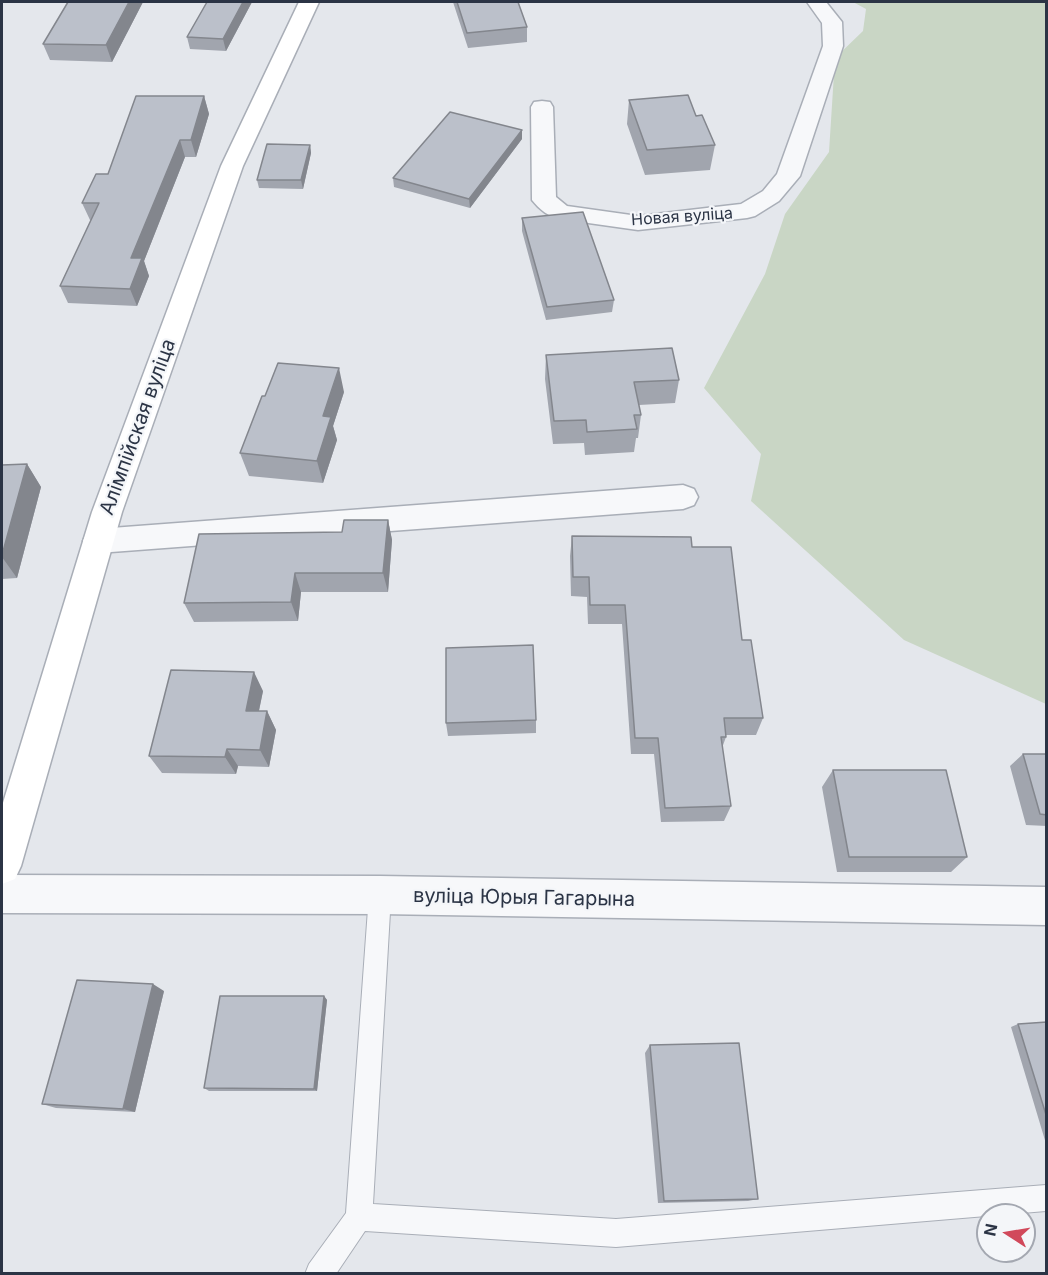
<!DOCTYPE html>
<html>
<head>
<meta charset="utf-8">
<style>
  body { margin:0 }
  #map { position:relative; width:1048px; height:1275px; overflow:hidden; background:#e4e7ec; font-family:Inter,sans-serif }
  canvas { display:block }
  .frame { position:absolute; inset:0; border:3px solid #2b3445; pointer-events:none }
  .north { position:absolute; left:976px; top:1203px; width:60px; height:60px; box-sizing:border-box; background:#f4f6f9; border:2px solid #a4a8b1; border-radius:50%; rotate:282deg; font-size:16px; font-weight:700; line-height:24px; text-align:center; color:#2b3445 }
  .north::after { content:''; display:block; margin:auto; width:21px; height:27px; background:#d1495b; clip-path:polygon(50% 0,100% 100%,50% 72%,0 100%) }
</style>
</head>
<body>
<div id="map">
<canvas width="1048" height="1275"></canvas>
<div class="frame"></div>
<div class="north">N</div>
</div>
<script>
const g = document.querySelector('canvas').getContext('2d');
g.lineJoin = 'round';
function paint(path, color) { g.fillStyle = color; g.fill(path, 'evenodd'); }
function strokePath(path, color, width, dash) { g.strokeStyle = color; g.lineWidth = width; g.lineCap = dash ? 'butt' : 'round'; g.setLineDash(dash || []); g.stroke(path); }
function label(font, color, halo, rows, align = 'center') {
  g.font = font + ' Inter,sans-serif'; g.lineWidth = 4.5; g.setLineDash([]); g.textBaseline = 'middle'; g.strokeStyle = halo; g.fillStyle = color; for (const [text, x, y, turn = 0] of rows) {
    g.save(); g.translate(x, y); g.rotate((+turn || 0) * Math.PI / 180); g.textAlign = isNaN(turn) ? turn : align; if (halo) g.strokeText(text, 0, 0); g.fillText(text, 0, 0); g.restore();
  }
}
paint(new Path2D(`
  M 853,2 L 1046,2 L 1046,704 L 904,640 L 751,501 L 761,454 L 704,388 L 765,274 L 785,214 L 829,152 L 835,58 L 863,31 L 866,9 Z`), '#c9d6c5');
const lane = new Path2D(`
  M 380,884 L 388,887 L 391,895 L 373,1204 L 616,1219 L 1046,1185 L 1046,1211 L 616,1247 L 365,1231 L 336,1274 L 305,1274 L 309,1264 L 346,1213 L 369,895 L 372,887 Z`);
const street = new Path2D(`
  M 807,2 L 826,2 L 842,22 L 843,46 L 800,176 L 779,201 L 755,216 L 747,218 L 638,230 L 560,219 C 549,217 539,209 532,200 L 531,107 L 534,102 L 542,101 L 550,102 L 553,107 L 556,197 L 567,206 L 638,216 L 741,204 L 763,191 L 777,174 L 823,46 L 822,23 Z
  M 683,485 L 694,489 L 698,497 L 694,505 L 683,509 L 98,553 L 87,550 L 83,541 L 87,532 L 98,529 Z
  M 2,875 L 380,876 L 1046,887 L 1046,925 L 380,914 L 2,913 Z`);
const secondary = new Path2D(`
  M 299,2 L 319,2 L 243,166 L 122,512 L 21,866 L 15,879 L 2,884 L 2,806 L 92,512 L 221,166 Z`);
strokePath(lane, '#a9aeb7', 2);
strokePath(street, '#a9aeb7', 3);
strokePath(secondary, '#a9aeb7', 3);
paint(lane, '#f7f8fa');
paint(street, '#f7f8fa');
paint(secondary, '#fff');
paint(new Path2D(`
  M 143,2 L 112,62 L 50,60 L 43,44 Z
  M 207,2 L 252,2 L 226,51 L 190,49 L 187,37 Z
  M 453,2 L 518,2 L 527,27 L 527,42 L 468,48 Z
  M 204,96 L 209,114 L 196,157 L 185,157 L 144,261 L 149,276 L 137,306 L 68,303 L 60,286 L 91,220 L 90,220 L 82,203 L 108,174 Z
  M 629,100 L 696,116 L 715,145 L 710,170 L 645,175 L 627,124 Z
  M 522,139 L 470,208 L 394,187 L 393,178 Z
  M 310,145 L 311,153 L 303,189 L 259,188 L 257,180 Z
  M 522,218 L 614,300 L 612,312 L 546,320 L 522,231 Z
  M 546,355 L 679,380 L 675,403 L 639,405 L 641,415 L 638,438 L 636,438 L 634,452 L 585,455 L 584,443 L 553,444 L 545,379 Z
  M 344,392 L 333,426 L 337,440 L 323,483 L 249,476 L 240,453 Z
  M 27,464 L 41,487 L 17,578 L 2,579 L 2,465 Z
  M 388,520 L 392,540 L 388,592 L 301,592 L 298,621 L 194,622 L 184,603 L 342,532 Z
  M 572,536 L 692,547 L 742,640 L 763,718 L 756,735 L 726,735 L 726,737 L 722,748 L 731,806 L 724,821 L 661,822 L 654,754 L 631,754 L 622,624 L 588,624 L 587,597 L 571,596 L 570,556 Z
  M 263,691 L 259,711 L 267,711 L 276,730 L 269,767 L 238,766 L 236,774 L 162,773 L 149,756 Z
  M 536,720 L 536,733 L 448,736 L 446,723 Z
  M 1023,754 L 1047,754 L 1047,826 L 1026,825 L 1010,766 Z
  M 833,770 L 967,857 L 951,872 L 837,872 L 822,787 Z
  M 164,991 L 135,1112 L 56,1108 L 42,1104 Z
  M 324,996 L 327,1000 L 317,1091 L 209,1091 L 204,1088 Z
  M 1047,1022 L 1047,1147 L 1011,1027 L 1018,1024 Z
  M 650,1045 L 758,1199 L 748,1201 L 658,1203 L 645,1053 Z`), '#a1a5ae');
paint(new Path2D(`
  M 129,2 L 143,2 L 112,62 L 106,45 Z
  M 243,2 L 252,2 L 226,51 L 223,39 Z
  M 204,96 L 209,114 L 196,157 L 191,140 Z
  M 522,130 L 522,139 L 470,208 L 469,199 Z
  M 180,140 L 185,157 L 144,261 L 149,276 L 137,306 L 130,289 L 131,258 Z
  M 310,145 L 311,153 L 303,189 L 301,180 Z
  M 339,368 L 344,392 L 333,426 L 337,440 L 323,483 L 317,461 L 323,416 Z
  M 27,464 L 41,487 L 17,578 L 2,557 L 2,555 Z
  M 388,520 L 392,540 L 388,592 L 383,573 Z
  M 295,573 L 301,592 L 298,621 L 291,602 Z
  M 254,672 L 263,691 L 255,729 L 246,711 Z
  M 267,711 L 276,730 L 269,767 L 260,750 Z
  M 227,749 L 238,766 L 236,774 L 225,757 Z
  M 153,984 L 164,991 L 135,1112 L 123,1109 Z
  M 324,996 L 327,1000 L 317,1091 L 314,1089 Z`), '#83868d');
const building = new Path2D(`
  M 68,2 L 129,2 L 106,45 L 43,44 Z
  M 207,2 L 243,2 L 223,39 L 187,37 Z
  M 457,2 L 518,2 L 527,27 L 467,33 Z
  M 688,95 L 696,116 L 702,115 L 715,145 L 647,150 L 629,100 Z
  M 136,96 L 204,96 L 191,140 L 180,140 L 131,258 L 142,258 L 130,289 L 60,286 L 99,203 L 82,203 L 96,174 L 108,174 Z
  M 450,112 L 522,130 L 469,199 L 393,178 Z
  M 267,144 L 310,145 L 301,180 L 257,180 Z
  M 583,212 L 614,300 L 547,307 L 522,218 Z
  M 672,348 L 679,380 L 634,382 L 641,415 L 634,415 L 637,429 L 587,432 L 586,420 L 554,421 L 546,355 Z
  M 278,363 L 339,368 L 323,416 L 331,417 L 317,461 L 240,453 L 262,396 L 265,396 Z
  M 27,464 L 2,555 L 2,465 Z
  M 344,520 L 388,520 L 383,573 L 295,573 L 291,602 L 184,603 L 199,534 L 342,532 Z
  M 572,536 L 691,537 L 692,547 L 731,547 L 742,640 L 751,640 L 763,718 L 724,718 L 726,737 L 721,737 L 731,806 L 665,808 L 658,738 L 635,738 L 625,605 L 590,605 L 589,577 L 573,577 Z
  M 533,645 L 536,720 L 446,723 L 446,648 Z
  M 171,670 L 254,672 L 246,711 L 267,711 L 260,750 L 227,749 L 225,757 L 149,756 Z
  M 1023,754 L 1047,754 L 1047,815 L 1040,814 Z
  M 833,770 L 946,770 L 967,857 L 849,857 Z
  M 77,980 L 153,984 L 123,1109 L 42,1104 Z
  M 220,996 L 324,996 L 314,1089 L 204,1088 Z
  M 1047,1022 L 1047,1118 L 1018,1024 Z
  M 739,1043 L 758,1199 L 664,1201 L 650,1045 Z`);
paint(building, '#bbc0ca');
strokePath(building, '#83868d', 1.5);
label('16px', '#2b3445', '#f4f6f9', [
  ["Новая вуліца",682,217,-4]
]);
label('20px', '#2b3445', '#f4f6f9', [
  ["Алімпійская вуліца",138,427,-70],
  ["вуліца Юрыя Гагарына",524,898,1]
]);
</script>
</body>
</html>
